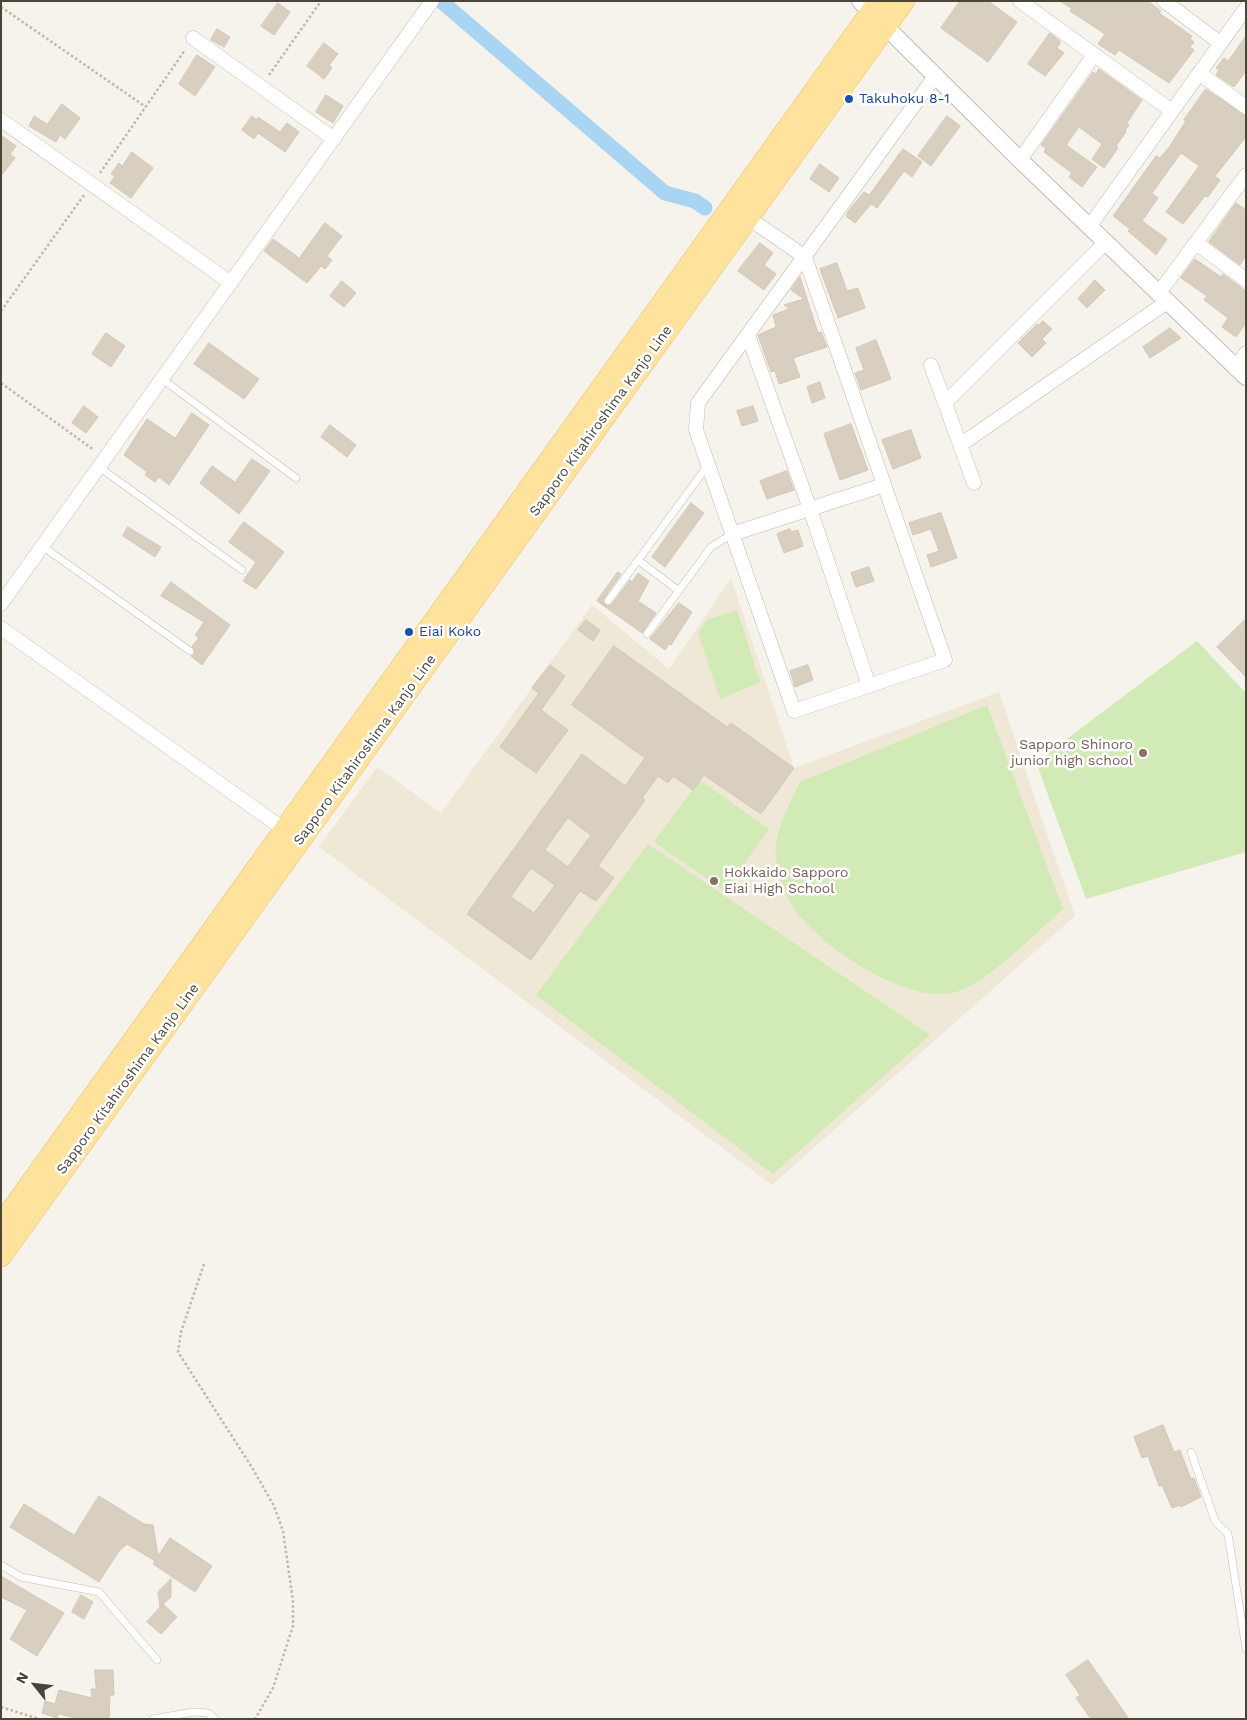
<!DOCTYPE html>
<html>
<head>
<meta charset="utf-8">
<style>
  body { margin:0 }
  #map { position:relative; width:1247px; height:1720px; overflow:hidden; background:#f6f3ec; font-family:"Work Sans",sans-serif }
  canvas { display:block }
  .frame { position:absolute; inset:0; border:2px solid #4b4439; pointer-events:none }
  .north { position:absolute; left:10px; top:1660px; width:50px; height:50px; -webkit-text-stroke:4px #fff; paint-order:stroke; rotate:299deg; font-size:14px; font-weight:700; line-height:20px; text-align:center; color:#4b4439 }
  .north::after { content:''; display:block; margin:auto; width:18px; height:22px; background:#4b4439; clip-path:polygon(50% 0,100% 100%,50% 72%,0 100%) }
</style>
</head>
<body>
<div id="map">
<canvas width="1247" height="1720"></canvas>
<div class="frame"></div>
<div class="north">N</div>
</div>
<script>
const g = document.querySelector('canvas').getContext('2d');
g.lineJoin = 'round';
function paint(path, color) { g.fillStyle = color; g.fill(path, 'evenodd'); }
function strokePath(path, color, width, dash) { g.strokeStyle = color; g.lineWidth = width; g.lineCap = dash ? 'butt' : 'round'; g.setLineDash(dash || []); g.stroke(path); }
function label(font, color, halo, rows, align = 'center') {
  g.font = font + ' "Work Sans",sans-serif'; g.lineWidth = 5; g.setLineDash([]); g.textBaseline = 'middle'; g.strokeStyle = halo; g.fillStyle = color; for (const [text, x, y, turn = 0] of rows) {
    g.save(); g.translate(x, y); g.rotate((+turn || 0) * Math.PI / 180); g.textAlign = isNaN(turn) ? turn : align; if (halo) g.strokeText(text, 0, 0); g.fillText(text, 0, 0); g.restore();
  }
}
paint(new Path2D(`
  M 731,578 L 794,768 L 999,692 L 1075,916 L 772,1185 L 319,847 L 377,767 L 441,813 L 592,605 L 669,669 Z`), '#efe8d6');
paint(new Path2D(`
  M 737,610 L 760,682 L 720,699 L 698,633 L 707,620 Z
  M 1197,641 L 1246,693 L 1246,852 L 1086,899 L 1036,762 Z
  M 987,705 L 1063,909 C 1037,932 986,984 956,992 C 910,1005 834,954 804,921 C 789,906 777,878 776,856 C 774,831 790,804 800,782 Z
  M 700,780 L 769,829 L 725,891 L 654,842 Z
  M 648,844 L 930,1035 L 773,1174 L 536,995 Z`), '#d2eab5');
strokePath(new Path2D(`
  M 441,1 L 665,193 L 695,201 L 705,208`), '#a9d4f2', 15);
const building = new Path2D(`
  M 960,1 L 988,1 L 1017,22 L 988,62 L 941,28 Z
  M 1060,1 L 1148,1 L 1161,11 L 1159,13 L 1192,36 L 1190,39 L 1194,42 L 1190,47 L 1194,50 L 1169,83 L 1119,50 L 1115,55 L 1098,44 L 1105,34 L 1070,11 L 1072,9 Z
  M 278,3 L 290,12 L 274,35 L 261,26 Z
  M 217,29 L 230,37 L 224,47 L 211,40 Z
  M 1050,33 L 1061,42 L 1057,48 L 1064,53 L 1045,76 L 1028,64 Z
  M 1246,36 L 1246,71 L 1234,87 L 1216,75 L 1219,70 L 1216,68 L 1224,58 L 1228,61 Z
  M 324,43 L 338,54 L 329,65 L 332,68 L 324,79 L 307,66 Z
  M 197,55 L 215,67 L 195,96 L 179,84 Z
  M 1099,69 L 1142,100 L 1127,123 L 1129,125 L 1125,130 L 1126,132 L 1116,146 L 1118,148 L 1104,168 L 1092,159 L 1102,144 L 1079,127 L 1066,145 L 1097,167 L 1082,187 L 1069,177 L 1072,173 L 1044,152 L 1046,148 L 1041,145 L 1093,72 L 1096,74 Z
  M 1206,89 L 1246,116 L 1246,137 L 1215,176 L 1220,180 L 1208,197 L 1205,196 L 1183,224 L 1166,212 L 1199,166 L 1181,153 L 1152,193 L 1158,198 L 1142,221 L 1167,239 L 1156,255 L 1128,231 L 1130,229 L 1113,216 L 1156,156 L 1160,158 L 1170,146 L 1186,121 L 1184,120 Z
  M 326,95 L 343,106 L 333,123 L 316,112 Z
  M 62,104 L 80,118 L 65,139 L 60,135 L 56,142 L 29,126 L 34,116 L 47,124 Z
  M 252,116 L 257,120 L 258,117 L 280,132 L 287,123 L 299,132 L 285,152 L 258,133 L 254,139 L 242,130 Z
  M 947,116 L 960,126 L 931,166 L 918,156 Z
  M 1,135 L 16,146 L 10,154 L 15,158 L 1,176 Z
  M 903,149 L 922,162 L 912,177 L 904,171 L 877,208 L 871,204 L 855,223 L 846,216 L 849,210 L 864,192 L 869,195 Z
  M 132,152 L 153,168 L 131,198 L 110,183 L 115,176 L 111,174 L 119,163 L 122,166 Z
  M 820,164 L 839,178 L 829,192 L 810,179 Z
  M 1236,203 L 1246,210 L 1246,255 L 1240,265 L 1209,242 Z
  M 325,223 L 342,236 L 327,256 L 332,260 L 325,269 L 321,266 L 307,283 L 264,251 L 273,239 L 299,258 Z
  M 760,243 L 773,253 L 764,265 L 776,274 L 764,290 L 738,271 Z
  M 1195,259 L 1221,277 L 1223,274 L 1246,291 L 1246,323 L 1236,337 L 1222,327 L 1228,318 L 1204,300 L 1207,296 L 1181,278 Z
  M 837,263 L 847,291 L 858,288 L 865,308 L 838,318 L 820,269 Z
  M 800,277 L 818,333 L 821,332 L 827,347 L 793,358 L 800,377 L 779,384 L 775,371 L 771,372 L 758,335 L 776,327 L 773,315 L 789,309 L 784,305 L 804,299 L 791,290 Z
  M 1095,280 L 1105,290 L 1087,308 L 1078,299 Z
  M 342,281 L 356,293 L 344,307 L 330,296 Z
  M 1043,321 L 1052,329 L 1042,339 L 1046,343 L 1032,357 L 1018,343 L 1037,324 L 1039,325 Z
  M 1170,328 L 1181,338 L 1150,358 L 1143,347 Z
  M 106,333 L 125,346 L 111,367 L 92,354 Z
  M 876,340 L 891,379 L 861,390 L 855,373 L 864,370 L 856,348 Z
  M 209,343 L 259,379 L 244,399 L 194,364 Z
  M 820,382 L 825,398 L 812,403 L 807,387 Z
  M 84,406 L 98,417 L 86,433 L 72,423 Z
  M 753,406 L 758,421 L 742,426 L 737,411 Z
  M 192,413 L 209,425 L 169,485 L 159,477 L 155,482 L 145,475 L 147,472 L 124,455 L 147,419 L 175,438 Z
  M 851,424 L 868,470 L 840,480 L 824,434 Z
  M 330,425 L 356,445 L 347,457 L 321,437 Z
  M 911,430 L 921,458 L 893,469 L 882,440 Z
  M 252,459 L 270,471 L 239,514 L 200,483 L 212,466 L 235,482 Z
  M 787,471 L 794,490 L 767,499 L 760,481 Z
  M 691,503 L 704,513 L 665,567 L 652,557 Z
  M 941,513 L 957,558 L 931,567 L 927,555 L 939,551 L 931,529 L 913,535 L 909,523 Z
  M 244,522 L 284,552 L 256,589 L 243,581 L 256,562 L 229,542 Z
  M 128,527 L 161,547 L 155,557 L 123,536 Z
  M 790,529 L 791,532 L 798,530 L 803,546 L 784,553 L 777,534 Z
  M 869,567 L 874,581 L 856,587 L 851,573 Z
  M 618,572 L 621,574 L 603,600 L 607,606 L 612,604 L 630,580 L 632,582 L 638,573 L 649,581 L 638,601 L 656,613 L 642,633 L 597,601 Z
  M 171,582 L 230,625 L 202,665 L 191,656 L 195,654 L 192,646 L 199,638 L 195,635 L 204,622 L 161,596 Z
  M 679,603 L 692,612 L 671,645 L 669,644 L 665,650 L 650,639 Z
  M 1246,619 L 1246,677 L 1217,647 Z
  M 586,620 L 600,630 L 593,641 L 578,630 Z
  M 614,646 L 727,727 L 731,723 L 794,768 L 761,814 L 704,775 L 693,790 L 673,776 L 668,783 L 658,776 L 642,798 L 645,800 L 598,866 L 614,878 L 596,901 L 580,891 L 531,960 L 467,914 L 582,754 L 625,786 L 645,758 L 572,705 ZM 568,818 L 591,835 L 568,867 L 545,850 ZM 531,868 L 555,885 L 534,913 L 511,897 Z
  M 550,665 L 565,676 L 541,710 L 568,730 L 536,773 L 500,747 L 539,693 L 532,688 Z
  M 808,665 L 813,680 L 795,687 L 790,671 Z
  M 1163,1425 L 1174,1452 L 1180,1450 L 1191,1479 L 1194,1478 L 1201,1497 L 1181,1507 L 1181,1505 L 1172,1508 L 1162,1485 L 1159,1486 L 1148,1456 L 1142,1458 L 1134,1437 Z
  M 99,1496 L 144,1524 L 153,1525 L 158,1556 L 170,1538 L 212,1566 L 195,1592 L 153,1564 L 155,1561 L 127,1544 L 119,1551 L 99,1582 L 10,1527 L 24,1504 L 74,1535 Z
  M 1,1576 L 64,1613 L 37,1656 L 10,1639 L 27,1610 L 1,1597 Z
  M 171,1579 L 171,1597 L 160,1607 L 158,1592 Z
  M 81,1595 L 93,1602 L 84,1619 L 72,1612 Z
  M 163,1604 L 177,1617 L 161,1634 L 147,1622 Z
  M 1088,1660 L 1129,1719 L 1091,1719 L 1076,1698 L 1080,1695 L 1066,1675 Z
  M 95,1670 L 113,1670 L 114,1695 L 110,1695 L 109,1719 L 80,1719 L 59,1714 L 57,1718 L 42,1713 L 45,1701 L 55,1704 L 59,1690 L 92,1698 L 91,1689 L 96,1689 Z`);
paint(building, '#d8cfc1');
strokePath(building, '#d3c7b4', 1);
const service = new Path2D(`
  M 162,379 L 296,478
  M 99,467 L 242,570
  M 42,546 L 190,651
  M 638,560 L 679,591
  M 608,601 L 708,465
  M 647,634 L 711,547 L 732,534
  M 1191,1452 L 1215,1521 L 1228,1534 L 1246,1649
  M 1,1565 L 21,1577 L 99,1592 L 157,1660
  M 153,1719 L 193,1712 L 208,1713 L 215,1719`);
const minor = new Path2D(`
  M 1020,1 L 1172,111
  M 1164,1 L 1220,43
  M 193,38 L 334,139
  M 1199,73 L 1246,107
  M 1,120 L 231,283
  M 1020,160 L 1094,55
  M 747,217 L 805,257 L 945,660 L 794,711 L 696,430 L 698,403 L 936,75
  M 1089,227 L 1246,8
  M 1196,243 L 1246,280
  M 1158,294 L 1246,175
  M 748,335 L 810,509 L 869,686
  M 931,365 L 974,483
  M 1235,368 L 1246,353
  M 945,403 L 1105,243
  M 960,445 L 1167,302
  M 732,534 L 884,485
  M 1,604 L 432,1
  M 1,628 L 285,830`);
const tertiary = new Path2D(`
  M 860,1 L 1020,160 L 1246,377`);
const primary = new Path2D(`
  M 1,1225 L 879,1
  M 1,1256 L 904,1`);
strokePath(service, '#c2bbae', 8);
strokePath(minor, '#c2bbae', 15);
strokePath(tertiary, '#c2bbae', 18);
strokePath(primary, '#e6c16a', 22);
strokePath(new Path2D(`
  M 1,7 L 146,107
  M 269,75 L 321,1
  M 100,173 L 185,50
  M 1,311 L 84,195
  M 1,383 L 94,450
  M 204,1264 L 181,1332 L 178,1352 L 253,1469 L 274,1506 L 283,1531 L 293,1601 L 293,1626 L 273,1688 L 255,1719
  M 1,1707 L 39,1719`), '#c4b79f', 2.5, [2.5, 2.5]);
strokePath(service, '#fff', 7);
strokePath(minor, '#fff', 14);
strokePath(tertiary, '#fff', 16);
strokePath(primary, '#ffe39c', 21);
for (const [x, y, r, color] of [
  [849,99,5,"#1a4fb4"],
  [409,632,5,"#1a4fb4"],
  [1143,753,5,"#8d6e63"],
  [714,881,5,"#8d6e63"]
]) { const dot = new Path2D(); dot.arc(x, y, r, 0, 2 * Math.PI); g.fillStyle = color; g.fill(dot); strokePath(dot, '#fff', 2); }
label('14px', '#164399', '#fff', [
  ["Takuhoku 8-1",859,99],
  ["Eiai Koko",419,632]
], 'left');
label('14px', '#4b4439', '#fff', [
  ["Sapporo Kitahiroshima Kanjo Line",601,421,-54],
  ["Sapporo Kitahiroshima Kanjo Line",365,750,-54],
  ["Sapporo Kitahiroshima Kanjo Line",128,1079,-54]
]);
label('14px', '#785e54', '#fff', [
  ["Sapporo Shinoro",1133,745],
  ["junior high school",1133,761],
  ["Hokkaido Sapporo",724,873,"left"],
  ["Eiai High School",724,889,"left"]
], 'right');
</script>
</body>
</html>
